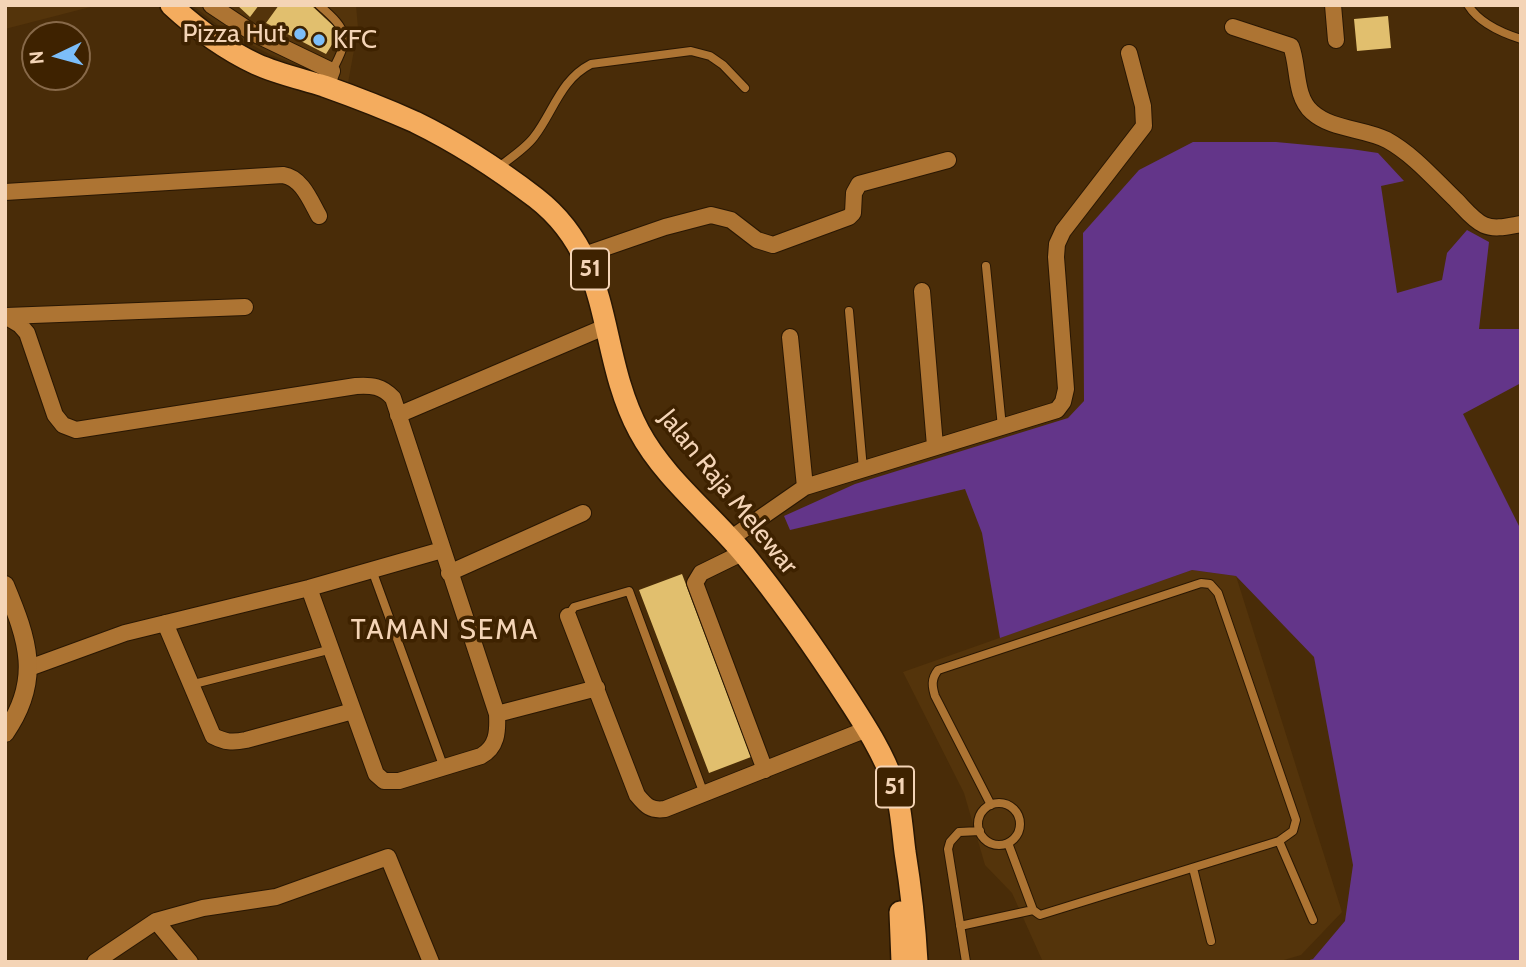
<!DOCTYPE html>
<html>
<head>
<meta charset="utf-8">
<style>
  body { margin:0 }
  #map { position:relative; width:1526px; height:967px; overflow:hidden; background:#492c08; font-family:Cabin,sans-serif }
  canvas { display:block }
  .frame { position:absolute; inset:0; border:7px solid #f4d4b6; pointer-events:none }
  .north { position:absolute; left:21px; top:21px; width:70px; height:70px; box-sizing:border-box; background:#3e2200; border:2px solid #876949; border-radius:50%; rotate:265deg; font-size:19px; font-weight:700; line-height:28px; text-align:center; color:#f4d4b6 }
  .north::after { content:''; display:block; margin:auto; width:24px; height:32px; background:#7cbef9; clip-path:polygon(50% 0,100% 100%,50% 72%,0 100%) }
</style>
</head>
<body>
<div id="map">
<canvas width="1526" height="967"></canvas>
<div class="frame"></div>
<div class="north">N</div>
</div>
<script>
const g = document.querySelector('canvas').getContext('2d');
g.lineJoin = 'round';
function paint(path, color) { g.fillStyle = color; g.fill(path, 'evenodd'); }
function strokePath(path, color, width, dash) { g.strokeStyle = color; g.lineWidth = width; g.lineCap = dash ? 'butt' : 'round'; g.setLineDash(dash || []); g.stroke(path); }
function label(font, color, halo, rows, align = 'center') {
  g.font = font + ' Cabin,sans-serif'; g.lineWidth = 7; g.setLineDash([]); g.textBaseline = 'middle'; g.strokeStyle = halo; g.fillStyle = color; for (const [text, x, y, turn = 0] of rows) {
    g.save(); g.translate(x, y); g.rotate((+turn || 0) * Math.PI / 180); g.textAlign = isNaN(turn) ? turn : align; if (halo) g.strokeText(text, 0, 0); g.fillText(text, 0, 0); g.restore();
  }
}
paint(new Path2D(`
  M 5,5 L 98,5 L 5,29 Z
  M 192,5 L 356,5 L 358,28 L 348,83 L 271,55 L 227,32 Z
  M 1192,570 L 1236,576 L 1342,912 L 1301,955 L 1277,962 L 1043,962 L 1012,893 L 985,865 L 964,793 L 903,672 Z`), '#54340b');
paint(new Path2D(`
  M 1193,142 L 1276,142 L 1351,149 L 1378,153 L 1404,181 L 1381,186 L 1397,293 L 1442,280 L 1447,253 L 1467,230 L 1489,242 L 1479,329 L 1521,329 L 1521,383 L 1463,414 L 1521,530 L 1521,962 L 1303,962 L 1313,959 L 1345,921 L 1353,865 L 1314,657 L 1236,576 L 1192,570 L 1000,638 L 982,533 L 965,489 L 790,530 L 784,516 L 855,484 L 1068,418 L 1084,401 L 1083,233 L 1139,170 Z`), '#633589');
paint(new Path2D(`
  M 237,5 L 259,5 L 250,17 Z
  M 279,5 L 311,5 L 340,32 L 326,54 L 266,23 Z
  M 1388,16 L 1391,48 L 1357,51 L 1354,19 Z
  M 682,574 L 751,757 L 709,773 L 639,590 Z`), '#e1bf6e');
const lane = new Path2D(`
  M 319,5 C 349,31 350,37 332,71
  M 1468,5 C 1479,23 1502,33 1521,39
  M 496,169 C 509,159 525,149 534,137 C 554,111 560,80 591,64 L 691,51 L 710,56 L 723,65 L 745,88
  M 986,266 L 1002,427
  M 849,311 L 863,469
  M 372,570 L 444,768
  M 568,616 L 574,607 L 629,591 L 704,794
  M 190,685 L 332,649
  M978 824a21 21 0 1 1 42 0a21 21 0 1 1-42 0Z
  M 991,805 L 935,696 C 932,686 931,679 938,670 L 1201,583 L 1210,584 L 1218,593 L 1296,820 L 1293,831 L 1279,841 L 1040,915 L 1033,910 L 1008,843
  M 1279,841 L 1313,920
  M 1193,868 L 1211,941
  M 960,926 L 1033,910
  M 966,962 L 948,849 L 950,842 L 959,832 L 980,831`);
const street = new Path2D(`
  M 211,5 L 253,33 L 332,71 L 326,87
  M 1333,5 L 1336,40
  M 1233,27 L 1291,46 C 1299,66 1294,96 1312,112 C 1332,130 1363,128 1387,140 C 1414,155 1434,179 1456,200 C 1464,208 1473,220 1484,225 C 1495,230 1509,226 1521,224
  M 5,192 L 283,175 C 302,178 310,200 319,216
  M 584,255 L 665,227 L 711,215 L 731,220 L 757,240 L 773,245 L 849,217 L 853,213 L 854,193 L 859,184 L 948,160
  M 922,291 L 935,446
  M 5,316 L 20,325 L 27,333 L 55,415 L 63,425 L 76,430 L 356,386 C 372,385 382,386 393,398 L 497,714 C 498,732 497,747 481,756 L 399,781 L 384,781 L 376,774 L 309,588
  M 6,316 L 245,307
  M 790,337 L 805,487
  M 398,415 L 607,326
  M 730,539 L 805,487 L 1057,410 L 1063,402 L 1066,389 L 1056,257 L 1057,244 L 1063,231 L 1144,126 L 1143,106 L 1129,53
  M 742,553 L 701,573 L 695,583 L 765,770
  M 449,573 L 583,513
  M 568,616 L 637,795 C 646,806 651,811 665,809 L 867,729
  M 165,623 L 213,736 C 225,742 232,743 246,740 L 353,711
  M 29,668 L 125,633 L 309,588 L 442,550
  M 497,714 L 597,688
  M 156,921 L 203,908 L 276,897 L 388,857 L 431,962
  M 95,962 L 156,921 L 190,962`);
const secondary = new Path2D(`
  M 5,585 C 28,640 42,680 5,733`);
const highway = new Path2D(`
  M 171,5 C 197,29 224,49 256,64 C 278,74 302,79 324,86 C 355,97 386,109 415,122 C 458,143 498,169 536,198 C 616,260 596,351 639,431 C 664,478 710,513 744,554 C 783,602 817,651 850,702 C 866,727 883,753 893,782 C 901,805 902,828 905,852 C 911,889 915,925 917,962
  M 900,912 L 902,962`);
strokePath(lane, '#291703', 10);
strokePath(street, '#291703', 18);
strokePath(secondary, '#291703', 20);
strokePath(highway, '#291703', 24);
strokePath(lane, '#ad7433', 8);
strokePath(street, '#ad7433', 16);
strokePath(secondary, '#ad7433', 18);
strokePath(highway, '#f4ac5e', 21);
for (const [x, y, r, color] of [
  [300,34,7,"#7cbef9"],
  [319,40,7,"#7cbef9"]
]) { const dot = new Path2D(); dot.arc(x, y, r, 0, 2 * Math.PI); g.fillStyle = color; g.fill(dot); strokePath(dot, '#3e2200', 2.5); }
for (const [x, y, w] of [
  [590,269,38],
  [895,787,38]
]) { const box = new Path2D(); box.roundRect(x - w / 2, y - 20.5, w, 41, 5); g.fillStyle = '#3e2200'; g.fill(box); strokePath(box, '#f4d4b6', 2); }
label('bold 24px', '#f4d4b6', null, [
  ["51",590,269],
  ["51",895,787]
]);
label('26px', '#f4d4b6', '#3e2200', [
  ["Pizza Hut",286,34],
  ["KFC",333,40,"left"]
], 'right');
label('26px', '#f4d4b6', '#3e2200', [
  ["Jalan Raja Melewar",728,492,51]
]);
g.letterSpacing = '2px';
label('28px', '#f4d4b6', '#3e2200', [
  ["TAMAN SEMA",445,631]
]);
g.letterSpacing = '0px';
</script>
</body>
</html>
